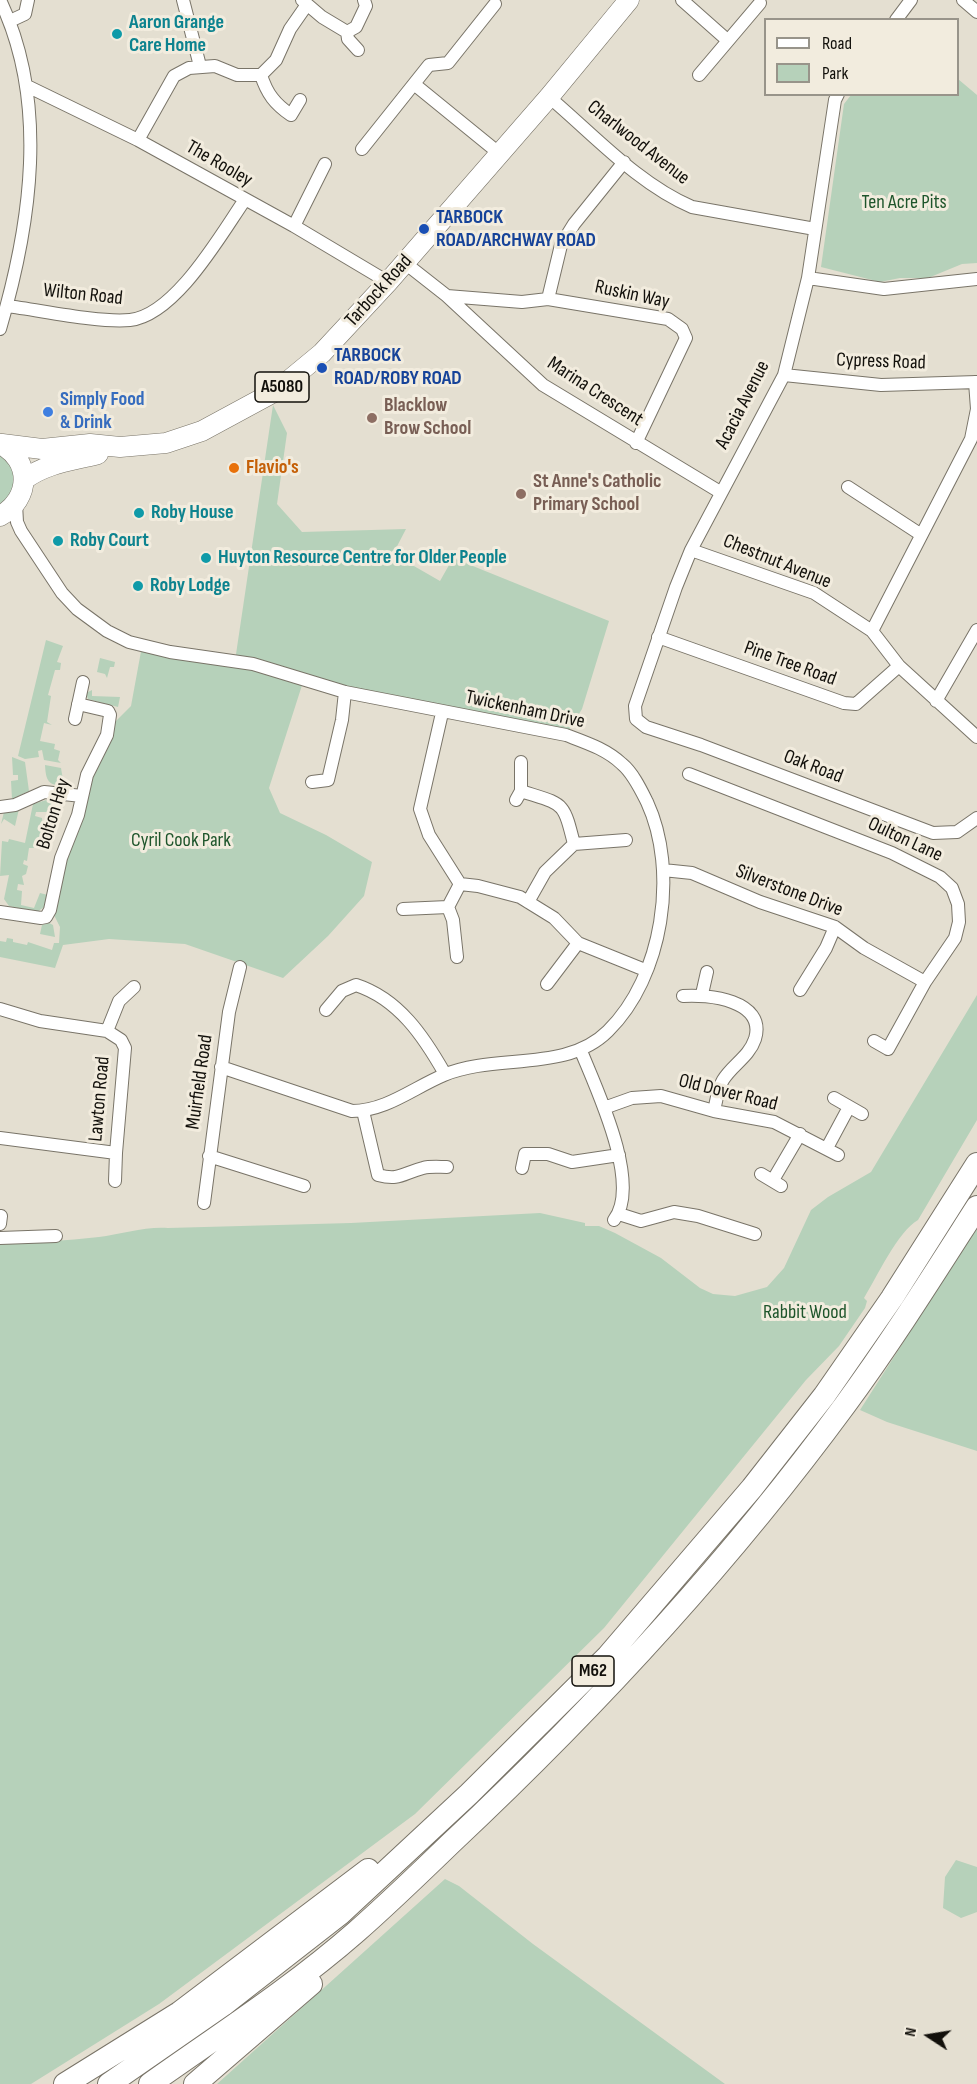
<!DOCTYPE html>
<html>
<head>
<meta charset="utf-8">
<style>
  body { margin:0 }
  #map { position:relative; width:977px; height:2084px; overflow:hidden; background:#e4dfd1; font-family:"Sofia Sans Condensed",sans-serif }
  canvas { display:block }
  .legend { position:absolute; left:764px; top:18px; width:195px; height:78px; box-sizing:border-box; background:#f2ecde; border:2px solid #98948a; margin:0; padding:8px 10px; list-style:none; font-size:18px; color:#12100b }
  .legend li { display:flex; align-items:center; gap:12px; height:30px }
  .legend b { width:30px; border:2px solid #98948a }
  .north { position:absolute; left:899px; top:2006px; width:60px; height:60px; -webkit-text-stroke:4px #f2ecde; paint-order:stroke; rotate:282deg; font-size:16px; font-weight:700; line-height:24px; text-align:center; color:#12100b }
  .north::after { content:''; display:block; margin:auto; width:21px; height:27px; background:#12100b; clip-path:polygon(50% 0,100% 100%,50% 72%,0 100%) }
</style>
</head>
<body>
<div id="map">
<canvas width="977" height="2084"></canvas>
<ul class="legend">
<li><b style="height:8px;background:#fff"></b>Road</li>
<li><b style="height:16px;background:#b6d1ba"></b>Park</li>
</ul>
<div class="north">N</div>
</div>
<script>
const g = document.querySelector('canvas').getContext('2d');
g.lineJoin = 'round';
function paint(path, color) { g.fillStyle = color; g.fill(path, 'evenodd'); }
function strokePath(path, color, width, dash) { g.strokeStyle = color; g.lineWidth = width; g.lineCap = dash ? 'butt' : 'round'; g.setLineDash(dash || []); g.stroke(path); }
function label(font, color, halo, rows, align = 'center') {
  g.font = font + ' "Sofia Sans Condensed",sans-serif'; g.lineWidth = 6; g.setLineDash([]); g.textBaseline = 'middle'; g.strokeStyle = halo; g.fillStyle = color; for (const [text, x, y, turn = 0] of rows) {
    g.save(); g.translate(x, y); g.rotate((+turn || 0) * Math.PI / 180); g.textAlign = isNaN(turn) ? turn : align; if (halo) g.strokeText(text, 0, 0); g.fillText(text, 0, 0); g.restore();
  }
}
paint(new Path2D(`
  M 958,79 L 977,95 L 977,263 L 962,264 L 928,278 L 900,278 L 880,282 L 821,267 L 844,104 L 851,95 L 958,94 Z
  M 273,405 L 287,433 L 277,504 L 302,532 L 406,529 L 393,554 L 440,581 L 453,558 L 609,621 L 582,709 L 566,735 L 304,679 L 269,788 L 280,813 L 326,835 L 372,862 L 364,896 L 328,936 L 283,978 L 185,944 L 109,939 L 63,945 L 55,968 L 0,957 L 0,941 L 6,942 L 7,938 L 13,939 L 13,942 L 27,945 L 28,942 L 52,950 L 54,943 L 59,943 L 60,927 L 54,915 L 65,864 L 91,774 L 108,745 L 115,722 L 131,706 L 142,646 L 235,661 Z
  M 0,452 L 6,455 L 18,483 L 0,508 Z
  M 46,640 L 63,646 L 57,662 L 61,663 L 60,670 L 55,670 L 48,695 L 51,696 L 47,722 L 52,725 L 44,723 L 40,741 L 55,744 L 54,749 L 60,751 L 58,760 L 61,763 L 44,760 L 42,750 L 38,751 L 39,757 L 25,759 L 18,756 Z
  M 100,658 L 115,662 L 114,667 L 110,667 L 107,678 L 105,674 L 97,672 Z
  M 92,690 L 92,696 L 120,697 L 118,707 L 88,699 L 86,693 Z
  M 12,757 L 25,762 L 29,791 L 12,799 L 11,781 L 18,780 L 18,775 L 13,775 Z
  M 45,765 L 61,768 L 64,786 C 48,785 46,781 45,765 Z
  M 53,798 L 49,812 L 36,812 L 35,816 L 42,818 L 43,829 L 37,845 L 44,848 L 29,848 L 27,861 L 24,860 L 23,864 L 28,866 L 26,874 L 22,876 L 24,885 L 18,884 L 17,890 L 22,891 L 21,905 L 34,908 L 40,893 L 48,895 L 44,907 L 37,912 L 9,906 L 4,899 L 9,875 L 0,876 L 2,841 L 8,842 L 9,839 L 25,843 L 33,804 Z
  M 19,809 L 15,826 L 4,819 L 1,824 L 4,812 Z
  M 49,923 L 53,925 L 55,937 L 40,934 L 42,925 Z
  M 977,995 L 977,1120 L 918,1220 C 898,1231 877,1277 864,1298 L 867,1301 L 865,1308 L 839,1346 L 806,1380 L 604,1628 L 415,1814 L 159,2004 L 31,2084 L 0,2084 L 0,1243 C 33,1242 66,1241 99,1237 C 120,1234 148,1226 168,1228 L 351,1223 L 540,1213 L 585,1223 L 585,1226 L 599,1226 L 615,1233 L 661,1258 L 700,1288 L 713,1294 L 735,1296 L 767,1287 L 784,1268 L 811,1210 L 828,1197 L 871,1172 Z
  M 977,1227 L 977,1451 L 887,1422 L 860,1410 Z
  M 956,1860 L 977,1867 L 977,1912 L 961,1918 L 943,1908 L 945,1877 Z
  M 445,1879 L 459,1886 L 533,1944 L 725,2084 L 217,2084 Z`), '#b6d1ba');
const street = new Path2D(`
  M 183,0 L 200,66
  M 302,0 L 322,17 L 347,32 L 356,27 L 366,6 L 364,0
  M 682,0 L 726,39
  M 963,0 L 977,12
  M 896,20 L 911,0
  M 10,21 L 25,14 L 28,0
  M 347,32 L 348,39 L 358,50
  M 261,75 C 267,94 275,104 291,115 L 300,100
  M 699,75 L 760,3
  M 414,84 L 500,154
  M 27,86 L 138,140 L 294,226 L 388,282
  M 838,94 L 835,100 L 808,278 L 784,375 L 691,550 L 676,587 L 635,706 L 636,719 L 646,727 L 701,745 L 933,833 L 957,832 L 977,818
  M 549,97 C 594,135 638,184 692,207 L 815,229
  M 138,140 L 174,76 L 189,68 L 215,66 L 237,75 L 261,75 L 276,60 L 290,29 L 306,6
  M 362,149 L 429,65 L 448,63 L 495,4
  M 294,226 L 325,164
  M 405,263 L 447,296 L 543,385 L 720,492
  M 808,278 L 884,289 L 977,279
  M 447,296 L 522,302 L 548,299 L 668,319 L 682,329 L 686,338 L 636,443
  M 548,299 L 561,245 L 574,224 L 624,162
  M 7,306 C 40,310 98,323 130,320 C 175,315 220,236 244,201
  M 0,329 C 31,224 49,102 0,0
  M 784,375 L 881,385 L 977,382
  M 848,487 L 920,534
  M 16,504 L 17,522 L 21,531 L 62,593 L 77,609 L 107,631 L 129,642 L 170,652 L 253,664 L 345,692 L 566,735 C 587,743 606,749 622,764 C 633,773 641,790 647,802 C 679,871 663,977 608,1031 C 566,1073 496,1053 444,1075 C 413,1088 386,1111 352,1111 L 221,1067
  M 691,550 L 814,593 L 872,631 L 899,666 L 977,737
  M 872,631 L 971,439 L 977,409 L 975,382
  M 658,637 L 844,703 L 856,704 L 899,666
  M 936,701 L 977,630
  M 442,713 L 420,809 L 429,835 L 460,884 L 478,886 L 520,897 L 554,918 L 578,943 L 645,970
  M 75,719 L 83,682
  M 689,774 L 892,853 L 940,877 L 952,888 L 958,904 L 959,922 L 955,938 L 925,982 L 888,1049 L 874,1041
  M 312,782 L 328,780 L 342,720 L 345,692
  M 521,791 C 564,805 563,800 574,844
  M 516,800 L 521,791 L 521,762
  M 0,807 L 15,805 L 44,792 L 82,796
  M 663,870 L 692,873 L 760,902 L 835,927 L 864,948 L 925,982
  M 528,902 L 545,872 L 574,844 L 626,840
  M 448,907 L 460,884
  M 403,909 L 448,907 L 453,920 L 457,957
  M 0,912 L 41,918 L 46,917 L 50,910 L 61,858 L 78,815 L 87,775 L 107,735 L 110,715 L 108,711 L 78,704
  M 547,984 L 578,943
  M 800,990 L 826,948 L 835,927
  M 702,994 L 707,972
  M 683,996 C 707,994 767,1000 755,1039 C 749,1057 732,1065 723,1080 C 718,1088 716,1102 714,1111
  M 0,1009 L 40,1021 L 107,1031
  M 326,1010 L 342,991 L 356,985 C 399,999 424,1037 445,1074
  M 581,1051 C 596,1088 642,1184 614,1220
  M 834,1098 L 862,1114
  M 604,1108 L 632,1098 L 661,1096 L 714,1111 L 774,1122 L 838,1155
  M 363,1111 L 378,1175 C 400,1181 403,1173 423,1168 C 430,1166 439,1167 447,1167
  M 0,1138 L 116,1153 L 125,1048 L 121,1040 L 107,1031 L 119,1001 L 134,987
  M 827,1148 L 849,1107
  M 209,1156 L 304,1186
  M 522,1168 L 525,1154 L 548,1154 L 572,1162 L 619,1155
  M 761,1174 L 781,1186
  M 773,1180 L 800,1134
  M 115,1181 L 116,1153
  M 204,1203 L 229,1012 L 240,967
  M 619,1214 L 641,1221 L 674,1212 L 698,1216 L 755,1234
  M 0,1224 L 1,1216
  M 0,1238 L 56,1236`);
const primary = new Path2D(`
  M 0,444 C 32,460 31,499 0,516
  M 2,444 L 42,449 L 90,444 L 120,447 L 166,443 L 202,431 L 276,391 L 322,353 L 388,282 L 549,97 L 629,0
  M 25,479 C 47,463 71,461 98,454`);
const highway = new Path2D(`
  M 65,2084 L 179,2013 L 368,1870
  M 109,2084 L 223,2005 L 341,1913 L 469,1794 L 608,1656 L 752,1488 L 824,1396 L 892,1298 L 977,1164
  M 150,2084 C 219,2035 292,1988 356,1932 C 388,1904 419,1874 450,1844 C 594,1709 728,1564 845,1405 C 892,1341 934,1274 977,1207
  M 195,2084 L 311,1984`);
strokePath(street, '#797468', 14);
strokePath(primary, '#797468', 21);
strokePath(highway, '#797468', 24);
strokePath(street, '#fff', 12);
strokePath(primary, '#fff', 20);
strokePath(highway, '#fff', 22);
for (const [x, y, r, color] of [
  [117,34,6,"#0f9aa8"],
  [424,229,6,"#1a4fb4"],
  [322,368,6,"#1a4fb4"],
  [48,412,6,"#3f7fe0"],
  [372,418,6,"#8d6e63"],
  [234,468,6,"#e8710a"],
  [521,494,6,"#8d6e63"],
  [139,513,6,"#0f9aa8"],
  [58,541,6,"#0f9aa8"],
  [206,558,6,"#0f9aa8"],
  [138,586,6,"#0f9aa8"]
]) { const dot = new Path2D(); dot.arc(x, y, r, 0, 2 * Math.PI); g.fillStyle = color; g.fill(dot); strokePath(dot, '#f2ecde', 2); }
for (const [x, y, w] of [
  [282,387,54],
  [593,1671,42]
]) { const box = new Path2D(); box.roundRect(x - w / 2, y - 15, w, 30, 4.5); g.fillStyle = '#f2ecde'; g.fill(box); strokePath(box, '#12100b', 1.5); }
label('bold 18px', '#12100b', null, [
  ["A5080",282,387],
  ["M62",593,1671]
]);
label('bold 20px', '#0d838f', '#f2ecde', [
  ["Aaron Grange",129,23],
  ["Care Home",129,46],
  ["Roby House",151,513],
  ["Roby Court",70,541],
  ["Huyton Resource Centre for Older People",218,558],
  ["Roby Lodge",150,586]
], 'left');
label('20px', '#12100b', '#f2ecde', [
  ["Charlwood Avenue",638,143,38],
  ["The Rooley",219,164,30],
  ["Tarbock Road",379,291,-48],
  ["Wilton Road",83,295,6],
  ["Ruskin Way",632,295,12],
  ["Cypress Road",881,362,2],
  ["Marina Crescent",595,392,33],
  ["Acacia Avenue",743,405,-63],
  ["Chestnut Avenue",777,562,22],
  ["Pine Tree Road",790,664,20],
  ["Twickenham Drive",525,710,12],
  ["Oak Road",813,767,21],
  ["Bolton Hey",54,814,-73],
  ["Oulton Lane",905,840,25],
  ["Silverstone Drive",789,891,21],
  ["Muirfield Road",200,1082,-82],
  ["Old Dover Road",728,1093,14],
  ["Lawton Road",100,1099,-85]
]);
label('20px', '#1e552b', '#f2ecde', [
  ["Ten Acre Pits",904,203],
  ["Cyril Cook Park",181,841],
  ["Rabbit Wood",805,1313]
]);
label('bold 20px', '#164399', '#f2ecde', [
  ["TARBOCK",436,218],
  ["ROAD/ARCHWAY ROAD",436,241],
  ["TARBOCK",334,356],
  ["ROAD/ROBY ROAD",334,379]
], 'left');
label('bold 20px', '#366cbe', '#f2ecde', [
  ["Simply Food",60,400],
  ["& Drink",60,423]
], 'left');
label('bold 20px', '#785e54', '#f2ecde', [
  ["Blacklow",384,406],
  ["Brow School",384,429],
  ["St Anne's Catholic",533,482],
  ["Primary School",533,505]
], 'left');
label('bold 20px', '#c56008', '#f2ecde', [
  ["Flavio's",246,468]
], 'left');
</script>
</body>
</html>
